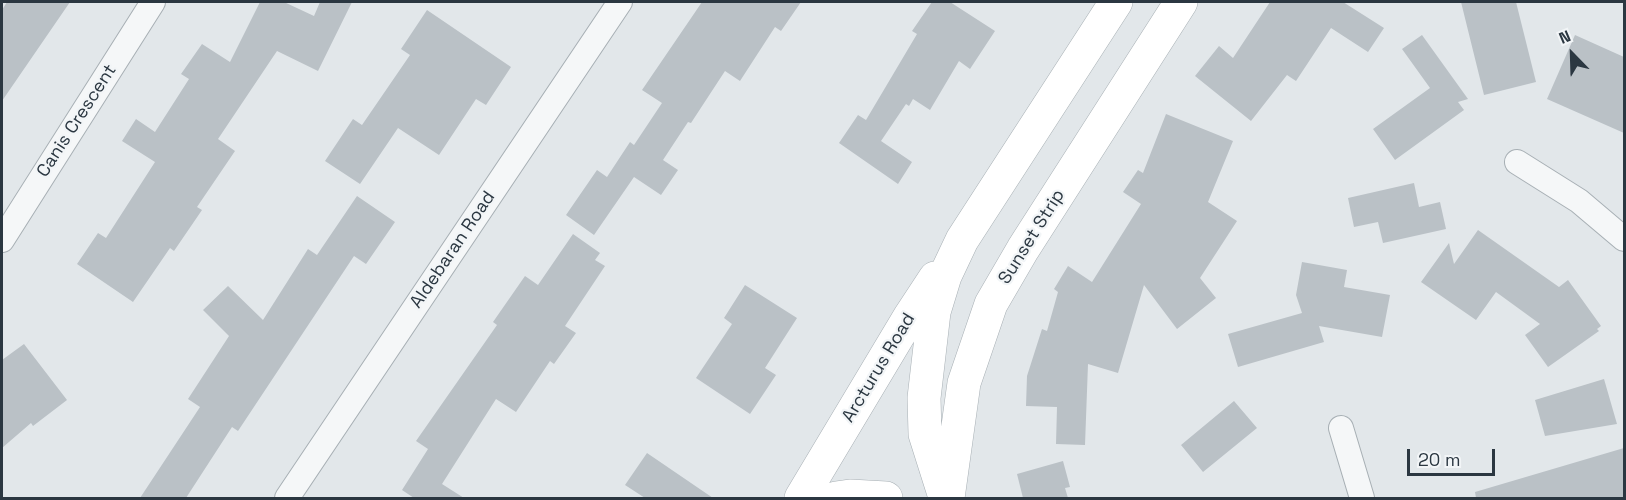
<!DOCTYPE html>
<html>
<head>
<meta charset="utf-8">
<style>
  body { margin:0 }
  #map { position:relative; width:1626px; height:500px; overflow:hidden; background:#e2e7ea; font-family:"Space Grotesk",sans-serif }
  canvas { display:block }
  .frame { position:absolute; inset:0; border:3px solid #2b3741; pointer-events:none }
  .north { position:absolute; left:1542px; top:24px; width:60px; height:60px; -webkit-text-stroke:4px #f2f5f7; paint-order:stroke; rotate:337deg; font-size:16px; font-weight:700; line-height:24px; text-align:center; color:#2b3741 }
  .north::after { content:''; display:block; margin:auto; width:21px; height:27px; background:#2b3741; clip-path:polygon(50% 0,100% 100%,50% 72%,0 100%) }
  .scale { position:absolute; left:1407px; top:449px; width:88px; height:27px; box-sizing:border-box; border:3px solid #2b3741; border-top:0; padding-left:8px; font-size:18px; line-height:21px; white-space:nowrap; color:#2b3741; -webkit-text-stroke:4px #f2f5f7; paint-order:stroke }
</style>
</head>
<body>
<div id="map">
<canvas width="1626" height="500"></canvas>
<div class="frame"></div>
<div class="north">N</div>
<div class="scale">20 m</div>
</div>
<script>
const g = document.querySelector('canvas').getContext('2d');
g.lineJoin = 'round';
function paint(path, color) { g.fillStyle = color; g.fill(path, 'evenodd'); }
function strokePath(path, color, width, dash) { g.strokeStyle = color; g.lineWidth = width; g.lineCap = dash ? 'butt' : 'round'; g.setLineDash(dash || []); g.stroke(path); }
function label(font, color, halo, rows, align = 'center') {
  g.font = font + ' "Space Grotesk",sans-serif'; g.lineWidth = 4.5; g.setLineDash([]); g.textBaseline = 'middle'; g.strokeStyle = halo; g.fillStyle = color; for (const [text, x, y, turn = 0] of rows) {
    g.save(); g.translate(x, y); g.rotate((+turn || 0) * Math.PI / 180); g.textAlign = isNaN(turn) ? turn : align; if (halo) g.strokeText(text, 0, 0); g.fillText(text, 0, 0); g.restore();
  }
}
paint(new Path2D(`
  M 7,2 L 70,2 L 2,101 L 2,10 Z
  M 260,2 L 284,2 L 314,16 L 320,2 L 352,2 L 318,71 L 277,51 L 218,139 L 235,151 L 197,207 L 202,210 L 174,251 L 170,248 L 133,302 L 77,264 L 98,233 L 106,238 L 155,162 L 122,141 L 136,119 L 155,132 L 189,79 L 181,74 L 202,44 L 230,62 Z
  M 702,2 L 801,2 L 781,31 L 775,27 L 740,81 L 725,71 L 691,123 L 688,122 L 663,160 L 678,170 L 661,195 L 634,177 L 594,235 L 566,215 L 597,170 L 607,177 L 630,142 L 634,145 L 662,103 L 642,90 Z
  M 932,2 L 950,2 L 995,31 L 970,69 L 959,61 L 930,110 L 913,99 L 909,106 L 906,104 L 881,141 L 912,162 L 898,184 L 839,143 L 858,115 L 866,120 L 917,34 L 912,31 Z
  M 1270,2 L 1343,2 L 1384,28 L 1368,52 L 1331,28 L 1296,81 L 1287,75 L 1251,121 L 1195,76 L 1219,46 L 1233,58 Z
  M 1461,2 L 1516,2 L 1536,82 L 1484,95 Z
  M 427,10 L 511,67 L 486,105 L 476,99 L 439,155 L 398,128 L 360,184 L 325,161 L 353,119 L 362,125 L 410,55 L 401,49 Z
  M 1422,35 L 1468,99 L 1458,102 L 1464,110 L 1395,160 L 1373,129 L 1430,88 L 1402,49 Z
  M 1575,35 L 1624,57 L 1624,133 L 1547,99 Z
  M 1166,114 L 1233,141 L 1208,202 L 1237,221 L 1200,278 L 1216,298 L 1177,329 L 1144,285 L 1118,373 L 1088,364 L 1085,445 L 1056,444 L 1057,407 L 1026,406 L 1027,376 L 1042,329 L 1047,331 L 1058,292 L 1054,289 L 1068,266 L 1092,282 L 1141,204 L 1123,192 L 1138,170 L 1143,173 Z
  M 1414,183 L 1419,207 L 1440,202 L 1446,229 L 1383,243 L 1378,222 L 1354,227 L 1348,198 Z
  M 357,196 L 395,222 L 366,264 L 354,256 L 238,431 L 232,427 L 186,498 L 140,498 L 200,407 L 188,399 L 229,336 L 203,310 L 228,286 L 263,320 L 308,249 L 317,255 Z
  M 1478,230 L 1559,287 L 1568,280 L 1601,326 L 1597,329 L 1599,331 L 1548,367 L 1525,335 L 1540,324 L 1496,292 L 1476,320 L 1421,282 L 1449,243 L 1454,264 Z
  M 573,234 L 600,253 L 595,260 L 605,266 L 565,326 L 576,333 L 554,364 L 550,361 L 516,412 L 496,399 L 442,484 L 464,498 L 414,498 L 402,490 L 428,449 L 416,441 L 497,325 L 493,322 L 525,276 L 538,285 Z
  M 1302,262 L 1347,270 L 1344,287 L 1390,295 L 1382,337 L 1319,326 L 1324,342 L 1238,367 L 1228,334 L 1302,313 L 1296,295 Z
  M 745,285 L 797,318 L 765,368 L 776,375 L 750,414 L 696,378 L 732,324 L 724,318 Z
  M 24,344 L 67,400 L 33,426 L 31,423 L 2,448 L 2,360 Z
  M 1604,379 L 1617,424 L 1545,436 L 1535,400 Z
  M 1234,401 L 1257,428 L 1203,472 L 1181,445 Z
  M 1624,448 L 1624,498 L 1476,498 L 1475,492 Z
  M 647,453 L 713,498 L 645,498 L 625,485 Z
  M 1063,461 L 1070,487 L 1065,488 L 1068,498 L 1023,498 L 1017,474 Z`), '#bac1c6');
const street = new Path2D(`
  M 1517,162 L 1579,201 L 1624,239
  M 2,240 L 153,2
  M 1341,428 L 1362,498
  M 287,498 L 620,2`);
const secondary = new Path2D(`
  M 944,494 L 925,434 L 924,398 L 934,312 L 945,276 L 962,240 L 1116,2
  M 801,498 L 910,316 L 935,278
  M 836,498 L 850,496 L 886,498
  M 948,498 L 964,383 L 991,304 L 1023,249 L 1181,2`);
strokePath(street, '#a7afb4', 26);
strokePath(secondary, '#a7afb4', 34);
strokePath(street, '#f5f7f8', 24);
strokePath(secondary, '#fff', 33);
label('18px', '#2b3741', '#f2f5f7', [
  ["Canis Crescent",77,121,-57],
  ["Sunset Strip",1032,237,-58],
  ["Aldebaran Road",453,250,-56],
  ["Arcturus Road",879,368,-59]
]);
</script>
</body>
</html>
